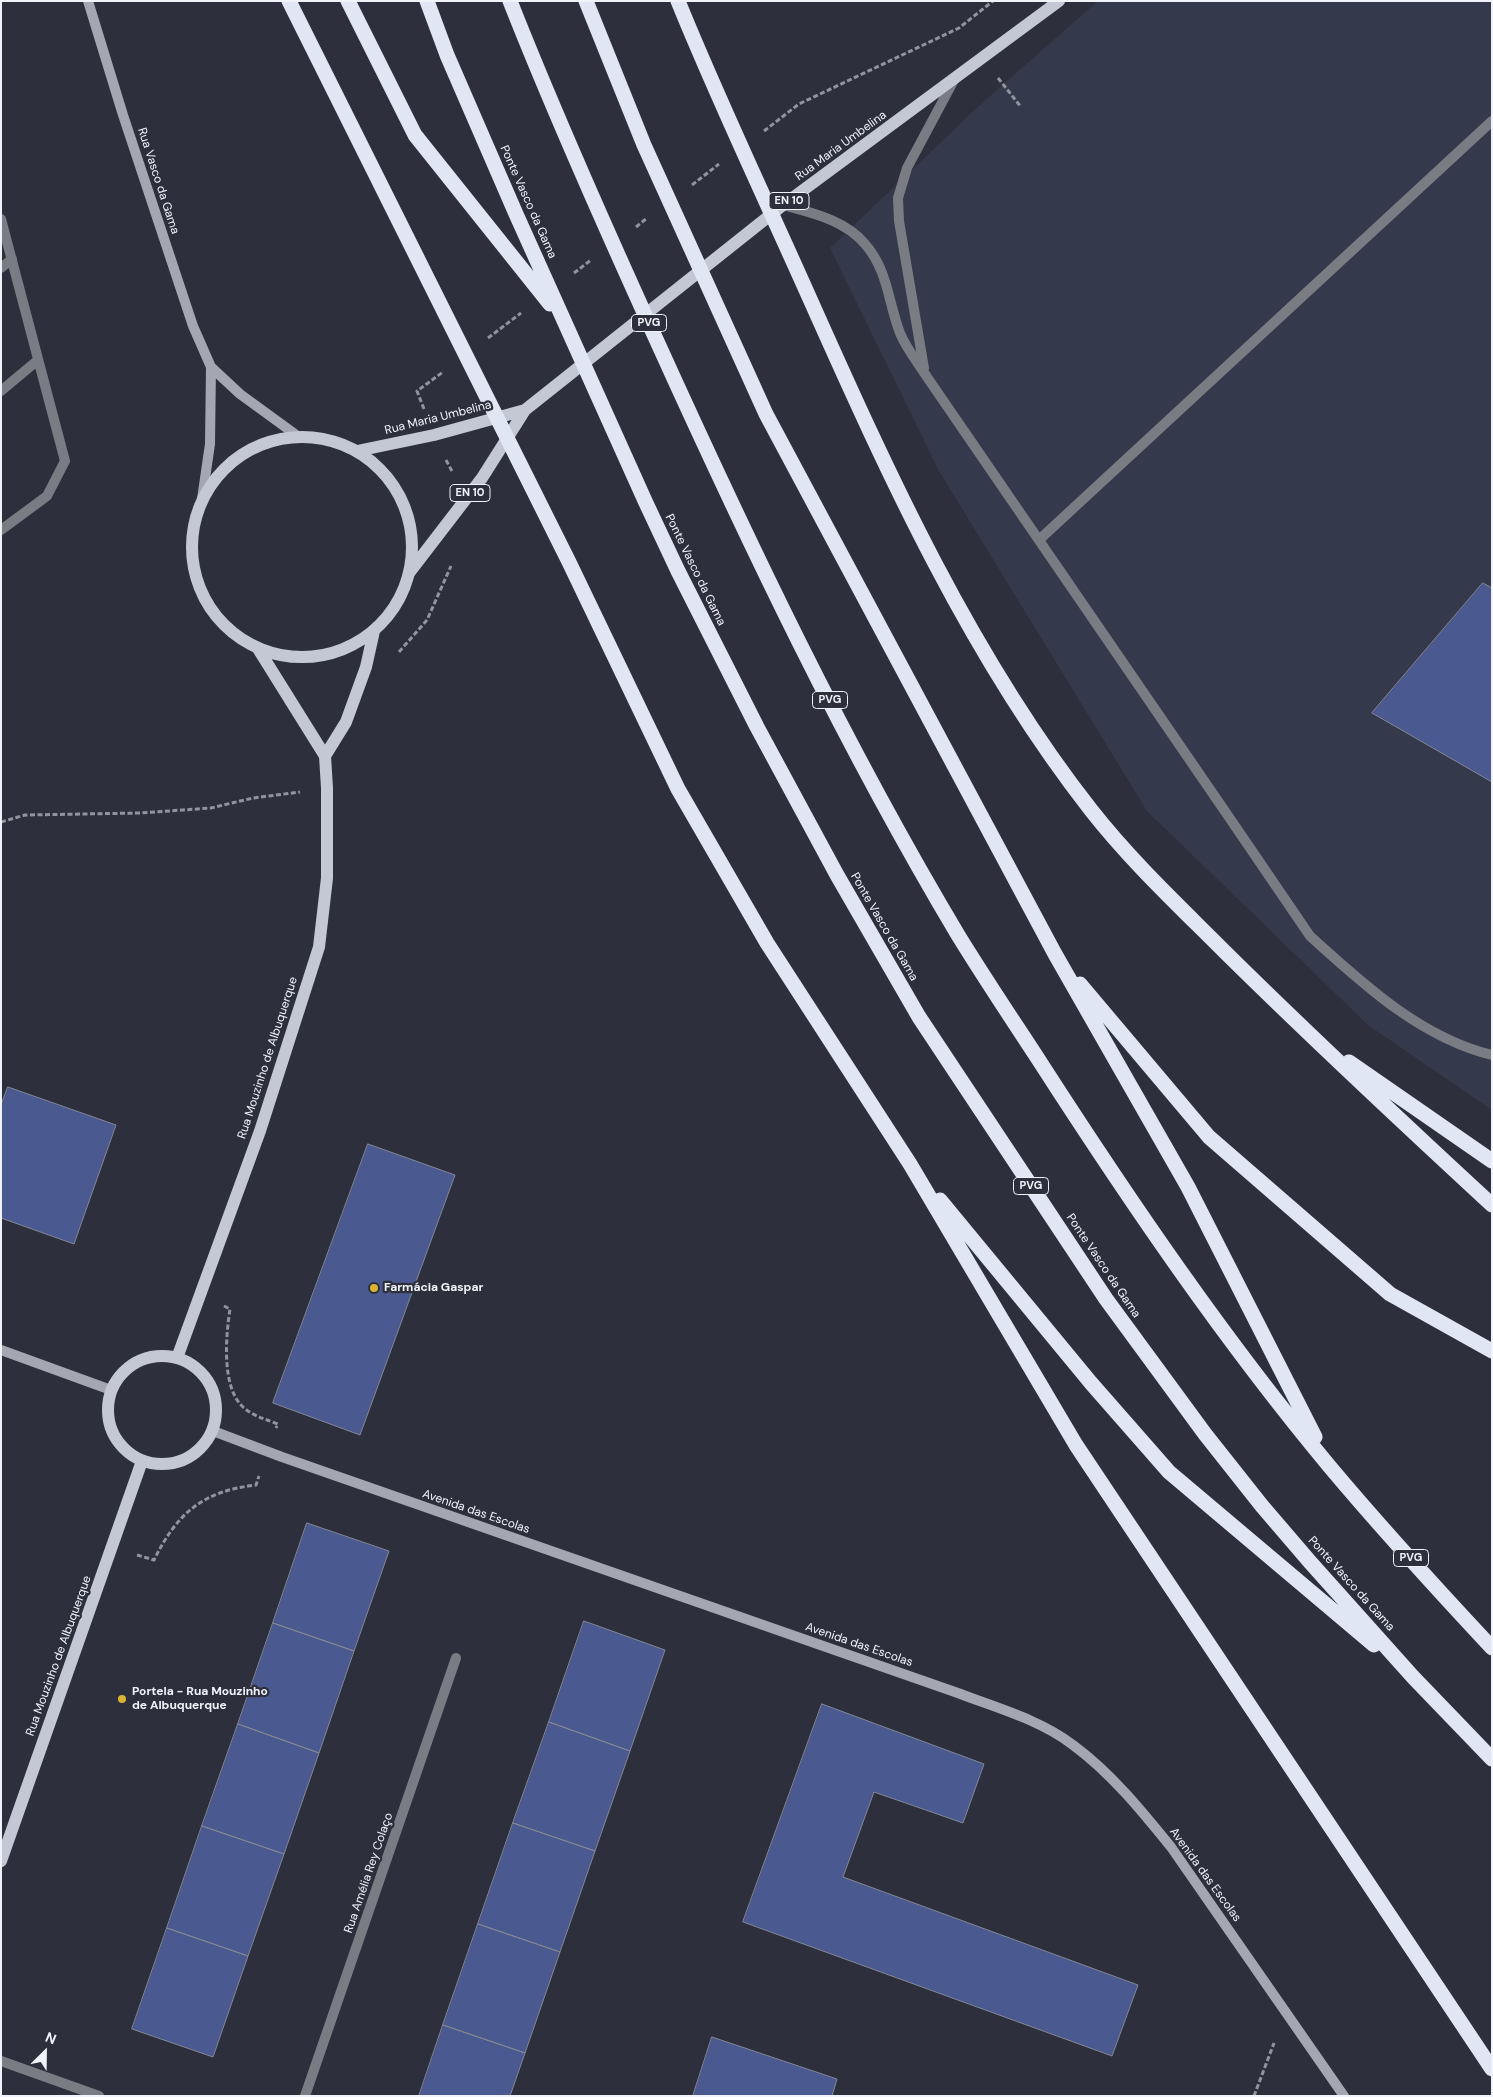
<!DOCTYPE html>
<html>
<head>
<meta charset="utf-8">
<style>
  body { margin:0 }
  #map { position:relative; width:1493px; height:2097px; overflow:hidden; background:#2d303c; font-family:"DM Sans",sans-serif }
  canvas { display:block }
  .frame { position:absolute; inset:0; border:2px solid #f0f3fa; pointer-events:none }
  .north { position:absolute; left:20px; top:2027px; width:50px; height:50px; -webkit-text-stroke:4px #2d303c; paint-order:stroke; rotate:23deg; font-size:14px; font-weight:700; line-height:20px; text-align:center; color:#f0f3fa }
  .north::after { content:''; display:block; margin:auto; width:18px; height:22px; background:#f0f3fa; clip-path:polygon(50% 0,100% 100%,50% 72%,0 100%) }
</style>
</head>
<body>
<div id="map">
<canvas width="1493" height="2097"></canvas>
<div class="frame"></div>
<div class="north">N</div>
</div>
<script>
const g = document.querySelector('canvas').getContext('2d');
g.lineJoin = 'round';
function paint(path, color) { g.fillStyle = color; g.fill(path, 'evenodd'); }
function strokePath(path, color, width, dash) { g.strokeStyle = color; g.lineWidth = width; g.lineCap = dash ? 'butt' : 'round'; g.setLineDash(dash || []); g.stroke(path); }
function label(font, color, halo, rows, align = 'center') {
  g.font = font + ' "DM Sans",sans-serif'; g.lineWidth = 4.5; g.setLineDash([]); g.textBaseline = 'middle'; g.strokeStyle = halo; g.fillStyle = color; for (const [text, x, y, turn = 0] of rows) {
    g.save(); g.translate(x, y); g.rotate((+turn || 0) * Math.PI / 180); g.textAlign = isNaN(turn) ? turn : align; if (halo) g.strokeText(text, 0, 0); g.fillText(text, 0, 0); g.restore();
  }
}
paint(new Path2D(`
  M 1098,1 L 1492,1 L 1492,1110 L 1368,1025 L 1147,811 L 939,471 L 830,248 L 981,104 Z`), '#343a4b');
const building = new Path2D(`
  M 1483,583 L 1492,588 L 1492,782 L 1372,713 Z
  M 8,1087 L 116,1125 L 74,1244 L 1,1218 L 1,1105 Z
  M 368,1144 L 455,1175 L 360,1435 L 273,1403 Z
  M 307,1523 L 389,1551 L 354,1651 L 273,1623 Z
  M 584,1621 L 665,1650 L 630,1751 L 549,1722 Z
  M 273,1623 L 354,1651 L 319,1753 L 238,1724 Z
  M 822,1704 L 984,1764 L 963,1823 L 874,1792 L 843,1877 L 1138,1985 L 1112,2056 L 743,1922 Z
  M 549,1722 L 630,1751 L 595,1851 L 513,1823 Z
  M 238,1724 L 319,1753 L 284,1854 L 202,1826 Z
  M 513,1823 L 595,1851 L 560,1952 L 478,1924 Z
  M 202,1826 L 284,1854 L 248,1956 L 167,1928 Z
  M 478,1924 L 560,1952 L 525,2053 L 443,2025 Z
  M 167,1928 L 248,1956 L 213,2057 L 132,2029 Z
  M 443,2025 L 525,2053 L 510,2096 L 419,2096 Z
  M 712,2037 L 837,2079 L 832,2096 L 693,2096 Z`);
paint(building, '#4a5990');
strokePath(building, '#838795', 1);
strokePath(new Path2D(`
  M 998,78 L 1021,107
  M 764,131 L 799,104 L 959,28 L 993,1
  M 692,185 L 719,164
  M 636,227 L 647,218
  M 574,273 L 591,260
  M 488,338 L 521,313
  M 424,409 L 417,391 L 443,372
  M 446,460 L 453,473
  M 399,652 L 427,620 L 451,566
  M 1,822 L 25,815 L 140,813 L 211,808 L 253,798 L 300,792
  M 224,1306 L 230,1309 C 226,1335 221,1387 243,1407 C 253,1416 265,1419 278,1424 L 276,1428
  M 137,1555 L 154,1560 C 177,1513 203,1491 256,1485 L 259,1476
  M 1254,2096 L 1274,2043`), '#91949e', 3, [5, 2.5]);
strokePath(new Path2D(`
  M 783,205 C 812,213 845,220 865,244 C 888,270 888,302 900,333 C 906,348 918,363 927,377 C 1054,563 1183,749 1310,936 C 1363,984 1421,1038 1492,1055
  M 1,219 L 65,461 L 47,496 L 1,530
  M 1,268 L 12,259
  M 924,368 L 899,221 L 898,198 L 907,168 L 954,80
  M 1,391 L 38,360
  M 1040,539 L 1492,121`), '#7a7c83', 10);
strokePath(new Path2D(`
  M 1,2061 L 99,2096
  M 305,2096 L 456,1658`), '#7a7c83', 10);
strokePath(new Path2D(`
  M 88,1 L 123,115 L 193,326 L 211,367 L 210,444 L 202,499
  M 211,367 L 240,394 L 299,437
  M 1,1350 L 111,1390
  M 213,1431 L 282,1457 L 955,1692 C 994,1707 1039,1719 1073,1745 C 1111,1773 1141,1810 1171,1847 L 1344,2096`), '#a4a7b1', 10);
strokePath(new Path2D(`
  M192 547a110 110 0 1 1 220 0a110 110 0 1 1-220 0Z
  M 357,451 L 434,435 L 525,410
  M 409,573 L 482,478 L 525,410 L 783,205 L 1059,1
  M 325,756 L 346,722 L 366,667 L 374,631
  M108 1410a54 54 0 1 1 108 0a54 54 0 1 1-108 0Z
  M 177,1358 L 260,1131 L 319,947 L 327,878 L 327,788 L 325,756 L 257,647
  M 1,1861 L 142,1461`), '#c4c8d5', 12);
strokePath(new Path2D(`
  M 289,1 L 569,562 L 678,789 L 767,943 L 910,1164 L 1076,1445 L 1492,2069
  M 348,1 L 415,135 L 550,304
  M 427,1 L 447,55 L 516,214 L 646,503 L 678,571 L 757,727 L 837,875 L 919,1017 L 1106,1299 L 1205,1434 L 1262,1506 L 1310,1562 L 1413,1677 L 1492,1759
  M 510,1 C 555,115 605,227 656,339 C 748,542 844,744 958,935 C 985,979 1014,1022 1042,1065 C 1131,1203 1225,1341 1330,1467 C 1382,1529 1437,1589 1492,1648
  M 586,1 L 644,145 L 766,414 L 1055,954 L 1188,1187 L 1315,1437
  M 678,1 C 719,102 766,200 810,299 C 889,476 971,657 1091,810 C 1131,861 1178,905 1223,950 C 1311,1037 1401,1121 1492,1205
  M 1080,984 L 1209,1137 L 1390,1294 L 1492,1351
  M 1349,1062 L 1492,1161
  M 940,1200 L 1091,1383 L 1169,1472 L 1374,1645`), '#e1e6f5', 15);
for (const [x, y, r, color] of [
  [374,1288,5,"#dab333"],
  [122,1699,5,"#dab333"]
]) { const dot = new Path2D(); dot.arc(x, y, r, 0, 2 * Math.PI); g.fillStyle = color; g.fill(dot); strokePath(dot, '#2d303c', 2); }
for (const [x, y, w] of [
  [789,201,40],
  [649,323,35],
  [470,493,40],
  [830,700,35],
  [1031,1186,35],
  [1411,1558,35]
]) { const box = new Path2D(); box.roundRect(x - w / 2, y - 8.5, w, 17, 4); g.fillStyle = '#2d303c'; g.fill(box); strokePath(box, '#f0f3fa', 1); }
label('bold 11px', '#f0f3fa', null, [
  ["EN 10",789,201],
  ["PVG",649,323],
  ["EN 10",470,493],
  ["PVG",830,700],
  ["PVG",1031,1186],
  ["PVG",1411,1558]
]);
label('12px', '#f0f3fa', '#2d303c', [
  ["Rua Maria Umbelina",841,146,-36],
  ["Rua Vasco da Gama",158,181,72],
  ["Ponte Vasco da Gama",528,202,66],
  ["Rua Maria Umbelina",438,418,-14],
  ["Ponte Vasco da Gama",695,570,64],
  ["Ponte Vasco da Gama",884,927,60],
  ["Rua Mouzinho de Albuquerque",268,1058,-72],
  ["Ponte Vasco da Gama",1103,1266,56],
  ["Avenida das Escolas",476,1512,19],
  ["Ponte Vasco da Gama",1351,1584,48],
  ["Avenida das Escolas",859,1645,19],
  ["Rua Mouzinho de Albuquerque",59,1656,-70],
  ["Rua Amélia Rey Colaço",369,1873,-71],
  ["Avenida das Escolas",1205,1875,54]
]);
label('bold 12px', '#f0f3fa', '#2d303c', [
  ["Farmácia Gaspar",384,1288],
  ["Portela - Rua Mouzinho",132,1692],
  ["de Albuquerque",132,1706]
], 'left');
</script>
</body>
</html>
